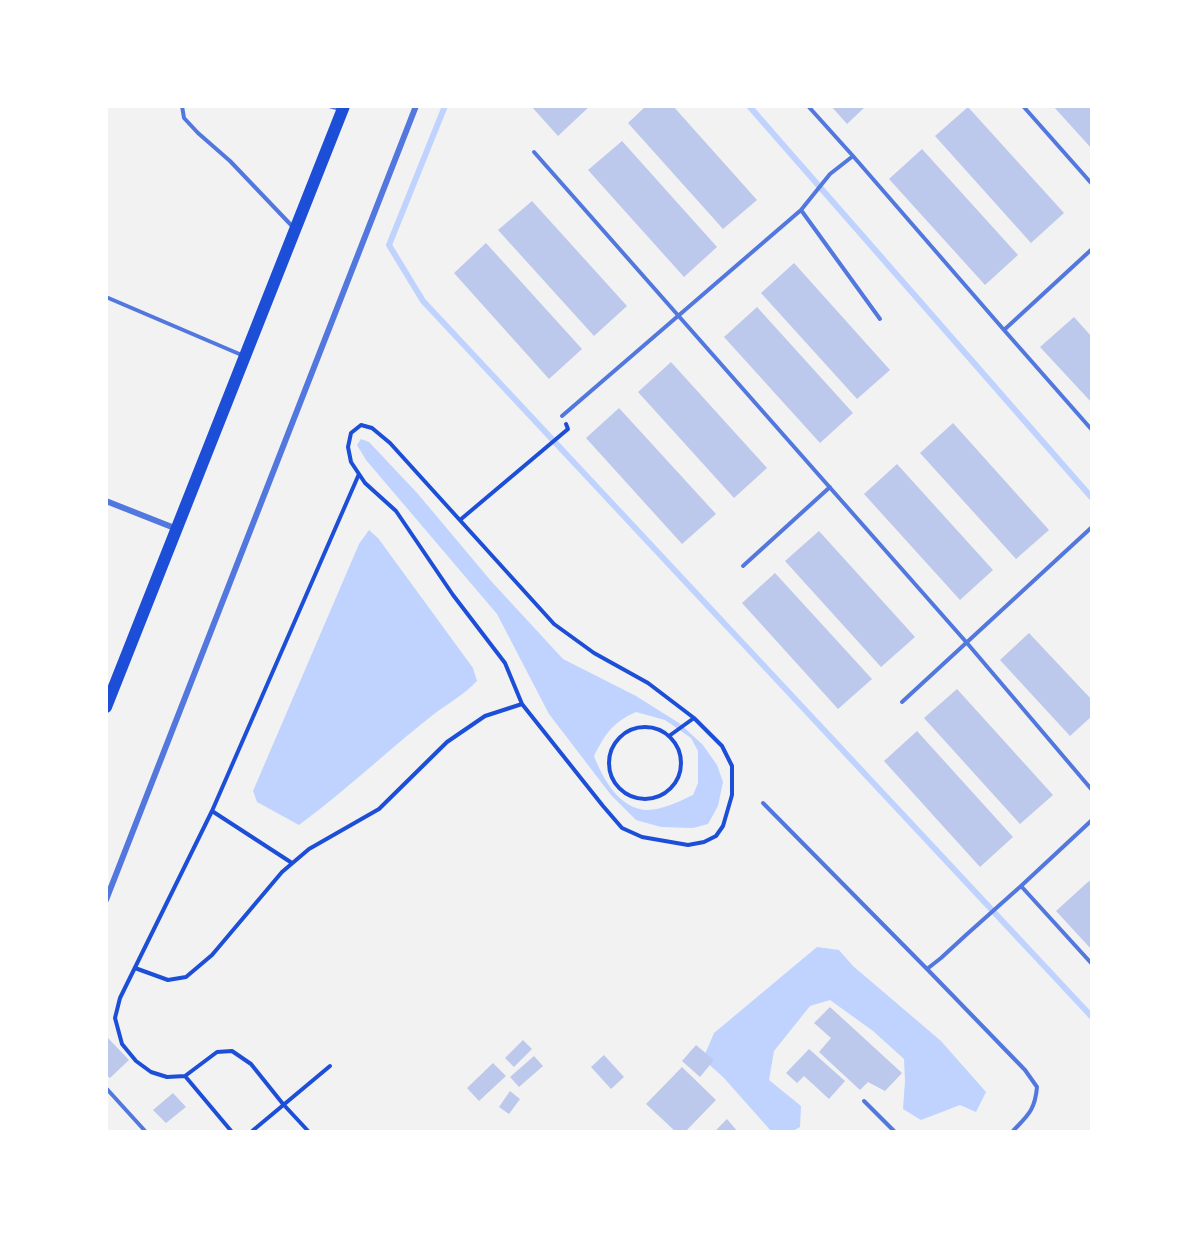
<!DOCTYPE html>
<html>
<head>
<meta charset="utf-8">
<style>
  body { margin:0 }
  #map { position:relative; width:1198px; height:1238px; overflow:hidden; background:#f2f2f2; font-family:"DM Sans",sans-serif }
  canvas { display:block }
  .frame { position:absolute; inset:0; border:108px solid #fff; pointer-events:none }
</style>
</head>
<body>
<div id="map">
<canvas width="1198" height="1238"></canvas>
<div class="frame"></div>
</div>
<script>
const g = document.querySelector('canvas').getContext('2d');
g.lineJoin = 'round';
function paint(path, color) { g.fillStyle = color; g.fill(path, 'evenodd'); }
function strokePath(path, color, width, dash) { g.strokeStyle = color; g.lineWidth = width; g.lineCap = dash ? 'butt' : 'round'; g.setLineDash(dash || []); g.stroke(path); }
paint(new Path2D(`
  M 361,439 L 369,442 L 418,494 L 491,581 L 563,659 L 636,696 L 679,723 L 703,745 L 717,765 L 723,782 L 718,806 L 708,824 L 693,828 L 661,827 L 636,820 L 611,795 L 549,714 L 497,614 L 366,460 L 357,445 ZM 636,712 L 665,720 L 691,738 L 698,751 L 698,783 L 693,795 C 680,801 662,810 648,810 C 620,810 603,779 594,756 C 605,734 613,722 636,712 Z
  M 369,530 L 378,538 L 473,668 L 477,681 C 463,696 445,705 429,718 C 385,753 344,792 299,825 L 257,802 L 253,791 L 359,544 Z
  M 817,947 L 839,950 L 853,966 L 941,1041 L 986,1092 L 976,1112 L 960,1105 L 921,1120 L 903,1109 L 905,1081 L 904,1059 L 873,1031 L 830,1000 L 810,1006 L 774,1051 L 769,1080 L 801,1106 L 800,1127 L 793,1131 L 771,1131 L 724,1078 L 703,1059 L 714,1033 Z`), '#bfd3fe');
strokePath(new Path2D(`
  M 445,106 L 389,245 L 423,301 L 1092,1017
  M 749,106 L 1092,498`), '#bfd3fe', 6);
paint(new Path2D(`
  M 531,106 L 590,106 L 558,136 Z
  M 646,106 L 673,106 L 757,200 L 723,229 L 628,123 Z
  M 831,106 L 866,106 L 847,124 Z
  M 1053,106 L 1092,106 L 1092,149 Z
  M 968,107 L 1064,213 L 1031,243 L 935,136 Z
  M 622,141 L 717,247 L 684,277 L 588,170 Z
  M 922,149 L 1018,255 L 985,285 L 889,179 Z
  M 532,201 L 627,306 L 594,336 L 498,230 Z
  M 486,243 L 582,349 L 549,379 L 454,273 Z
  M 794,263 L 890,370 L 857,399 L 761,293 Z
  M 757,307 L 853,413 L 820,443 L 724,337 Z
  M 1074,317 L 1092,337 L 1092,403 L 1040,347 Z
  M 671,362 L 767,468 L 734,498 L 638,392 Z
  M 619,408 L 716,514 L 682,544 L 586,438 Z
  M 953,423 L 1049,530 L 1016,559 L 920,453 Z
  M 897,464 L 993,570 L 960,600 L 864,494 Z
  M 819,531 L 915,637 L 881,667 L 785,561 Z
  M 775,573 L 872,679 L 838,709 L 742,603 Z
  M 1029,633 L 1092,700 L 1092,716 L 1070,736 L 1000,660 Z
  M 957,689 L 1053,795 L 1020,824 L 924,718 Z
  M 917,731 L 1013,837 L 980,867 L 884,761 Z
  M 1089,881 L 1092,884 L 1092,950 L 1056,911 Z
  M 830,1007 L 902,1073 L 885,1091 L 868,1082 L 860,1090 L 819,1052 L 831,1038 L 814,1023 Z
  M 106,1036 L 129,1060 L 110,1078 L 106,1075 Z
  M 523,1040 L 532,1049 L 514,1067 L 505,1058 Z
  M 696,1045 L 714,1060 L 700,1077 L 682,1061 Z
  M 809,1049 L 845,1081 L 829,1099 L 804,1076 L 797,1083 L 786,1073 Z
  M 604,1055 L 624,1077 L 611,1089 L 591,1067 Z
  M 534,1056 L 543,1066 L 519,1087 L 510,1077 Z
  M 493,1063 L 506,1076 L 479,1101 L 467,1088 Z
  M 682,1067 L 716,1100 L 685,1132 L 676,1132 L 646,1104 Z
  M 510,1091 L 520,1099 L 509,1114 L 499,1107 Z
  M 173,1093 L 186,1107 L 166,1123 L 153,1110 Z
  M 727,1119 L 738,1132 L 714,1132 Z`), '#bdc9ec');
strokePath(new Path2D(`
  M 361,425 L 372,428 L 390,443 L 554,624 L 594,653 L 648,683 L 694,718 L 722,746 L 732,766 L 732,795 L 723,826 L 716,836 L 704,842 L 688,845 L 642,837 L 622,828 L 603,806 L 522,704 L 505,663 L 453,595 L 396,511 L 365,483 L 351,462 L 348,447 L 351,433 Z
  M 460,520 L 568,429 L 566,424
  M609 763a36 36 0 1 1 72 0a36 36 0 1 1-72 0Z
  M 669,736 L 694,718
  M 212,811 L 292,863
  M 135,968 L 168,980 L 186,977 L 212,955 L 282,872 L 309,849 L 379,809 L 447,742 L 485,716 L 522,704
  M 185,1076 L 232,1132
  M 251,1132 L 330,1066
  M 309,1132 L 283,1104 L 251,1064 L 232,1051 L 217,1052 L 185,1076 L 167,1077 L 151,1072 L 136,1061 L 122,1044 L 115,1018 L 120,998 L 212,811 L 359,474`), '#1d4ed8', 4);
strokePath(new Path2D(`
  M 182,106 L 184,118 L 198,133 L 230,161 L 292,226
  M 329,106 L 340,109
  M 808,106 L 853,156 L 1004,330 L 1092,430
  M 1023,106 L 1092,184
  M 534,152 L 967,643 L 1092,790
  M 801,210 L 880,319
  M 106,297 L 244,356
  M 1004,330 L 1092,249
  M 562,416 L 801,210 L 830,174 L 853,156
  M 743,566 L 830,487
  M 902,702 L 1092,527
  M 763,803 L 927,969 L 1025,1070 L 1037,1087 C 1035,1111 1027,1116 1012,1132
  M 1092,820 L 1021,886 L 1092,964
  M 927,969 L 941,958 L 966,935 L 1021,886
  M 106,1088 L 146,1132
  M 864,1101 L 895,1132`), '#5277de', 4);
strokePath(new Path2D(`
  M 106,501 L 177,529
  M 106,900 L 416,106`), '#5277de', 6);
strokePath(new Path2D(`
  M 106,707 L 344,106`), '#1d4ed8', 12);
</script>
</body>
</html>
